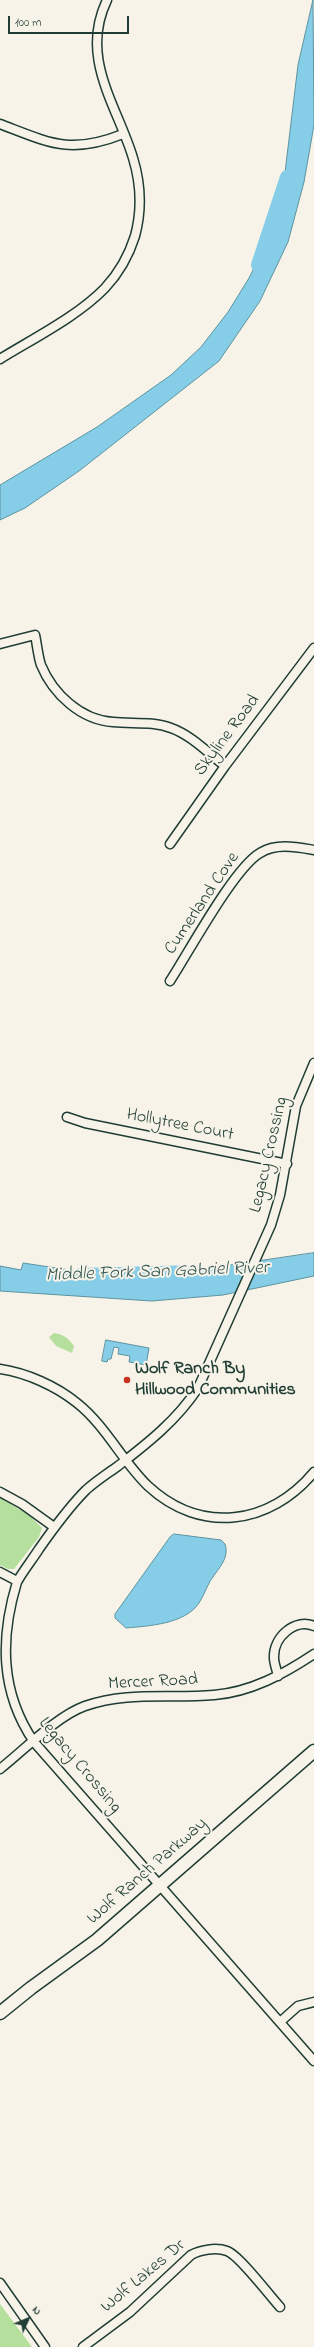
<!DOCTYPE html>
<html>
<head>
<meta charset="utf-8">
<style>
  body { margin:0 }
  #map { position:relative; width:314px; height:2347px; overflow:hidden; background:#f7f3e8; font-family:"Indie Flower",sans-serif }
  canvas { display:block }
  .north { position:absolute; left:8px; top:2299px; width:40px; height:40px; -webkit-text-stroke:3px #f7f3e8; paint-order:stroke; rotate:46deg; font-size:11px; font-weight:700; line-height:16px; text-align:center; color:#1f3d34 }
  .north::after { content:''; display:block; margin:auto; width:14px; height:18px; background:#1f3d34; clip-path:polygon(50% 0,100% 100%,50% 72%,0 100%) }
  .scale { position:absolute; left:8px; top:16px; width:121px; height:18px; box-sizing:border-box; border:2px solid #1f3d34; border-top:0; padding-left:5px; font-size:12px; line-height:14px; white-space:nowrap; color:#1f3d34; -webkit-text-stroke:3px #f7f3e8; paint-order:stroke }
</style>
</head>
<body>
<div id="map">
<canvas width="314" height="2347"></canvas>
<div class="north">N</div>
<div class="scale">100 m</div>
</div>
<script>
const g = document.querySelector('canvas').getContext('2d');
g.lineJoin = 'round';
function paint(path, color) { g.fillStyle = color; g.fill(path, 'evenodd'); }
function strokePath(path, color, width, dash) { g.strokeStyle = color; g.lineWidth = width; g.lineCap = dash ? 'butt' : 'round'; g.setLineDash(dash || []); g.stroke(path); }
function label(font, color, halo, rows, align = 'center') {
  g.font = font + ' "Indie Flower",sans-serif'; g.lineWidth = 4; g.setLineDash([]); g.textBaseline = 'middle'; g.strokeStyle = halo; g.fillStyle = color; for (const [text, x, y, turn = 0] of rows) {
    g.save(); g.translate(x, y); g.rotate((+turn || 0) * Math.PI / 180); g.textAlign = isNaN(turn) ? turn : align; if (halo) g.strokeText(text, 0, 0); g.fillText(text, 0, 0); g.restore();
  }
}
paint(new Path2D(`
  M 54,1333 C 65,1335 68,1338 74,1346 L 72,1353 L 56,1346 L 49,1337 Z
  M 0,1498 L 29,1515 L 42,1528 L 39,1537 L 14,1569 L 8,1569 L 0,1565 Z
  M 0,2304 L 32,2347 L 0,2347 Z`), '#b5df9d');
const water = new Path2D(`
  M 313,0 L 314,125 L 304,182 L 288,242 L 260,301 L 219,361 L 79,471 L 25,508 L 0,520 L 0,485 L 97,427 L 171,375 L 201,347 L 228,312 L 249,278 L 273,230 L 283,189 L 298,65 Z
  M 314,1253 L 314,1276 L 223,1295 L 152,1301 L 0,1291 L 0,1266 L 21,1270 L 23,1263 L 110,1276 L 162,1275 Z
  M 106,1340 L 149,1348 L 146,1365 L 129,1362 L 130,1356 L 118,1354 L 119,1348 L 114,1347 L 111,1359 L 108,1359 L 107,1362 L 102,1361 Z
  M 174,1534 L 221,1540 L 225,1544 C 229,1555 222,1565 215,1574 C 208,1582 205,1594 199,1603 C 185,1624 149,1626 126,1628 L 115,1618 L 115,1614 L 170,1537 Z`);
paint(water, '#86cde7');
strokePath(water, '#5d939f', 1);
strokePath(new Path2D(`
  M 258,265 L 287,177
  M 80,1275 L 196,1272`), '#86cde7', 14);
const street = new Path2D(`
  M 0,124 C 50,143 70,155 123,134
  M 0,359 C 34,338 78,316 105,288 C 119,273 129,255 135,236 C 142,210 141,184 133,158 C 117,105 79,58 107,0
  M 0,644 L 35,635 C 37,644 38,656 41,665 C 53,694 81,720 113,722 C 132,724 153,721 171,728 C 191,735 208,753 225,766
  M 170,844 L 225,766 L 314,648
  M 170,981 C 189,952 234,868 260,853 C 276,843 296,847 314,850
  M 314,1063 L 296,1106 L 280,1195 L 271,1225 L 198,1388 C 177,1420 148,1443 118,1466 C 107,1474 96,1481 86,1490 C 68,1508 53,1529 39,1549 C 32,1560 23,1571 17,1582 C 0,1638 0,1692 34,1742 L 314,2061
  M 67,1117 L 85,1123 L 287,1164
  M 0,1369 C 27,1373 56,1386 77,1403 C 106,1426 122,1461 148,1486 C 201,1535 270,1525 314,1472
  M 0,1492 L 22,1504 L 54,1527
  M 0,1572 L 17,1581
  M 278,1676 C 277,1670 274,1664 274,1658 C 273,1637 295,1618 314,1626
  M 0,1769 C 24,1750 57,1716 85,1706 C 127,1691 170,1699 214,1695 C 251,1692 284,1674 314,1654
  M 280,2022 L 298,2006 L 314,2002
  M 0,2283 L 45,2347
  M 83,2347 L 130,2312 L 191,2255 C 200,2250 216,2247 227,2251 C 239,2255 269,2295 280,2307`);
const secondary = new Path2D(`
  M 0,2013 L 31,1988 L 97,1940 L 314,1751`);
strokePath(street, '#1f3d34', 11);
strokePath(secondary, '#1f3d34', 15);
strokePath(street, '#f7f3e8', 8);
strokePath(secondary, '#f7f3e8', 12);
for (const [x, y, r, color] of [
  [127,1380,4,"#c8321e"]
]) { const dot = new Path2D(); dot.arc(x, y, r, 0, 2 * Math.PI); g.fillStyle = color; g.fill(dot); strokePath(dot, '#f7f3e8', 1.5); }
label('18px', '#1f3d34', '#f7f3e8', [
  ["Skyline Road",228,736,-53],
  ["Cumerland Cove",203,904,-56],
  ["Hollytree Court",180,1126,11],
  ["Legacy Crossing",270,1155,-77],
  ["Mercer Road",153,1683,-3],
  ["Legacy Crossing",79,1766,50],
  ["Wolf Ranch Parkway",148,1872,-41],
  ["Wolf Lakes Dr",144,2277,-40]
]);
label('bold 18px', '#1f3d34', '#f7f3e8', [
  ["Wolf Ranch By",135,1370],
  ["Hillwood Communities",135,1391]
], 'left');
label('italic 19px', '#345a58', '#f7f3e8', [
  ["Middle Fork San Gabriel River",157,1273,-2]
]);
</script>
</body>
</html>
